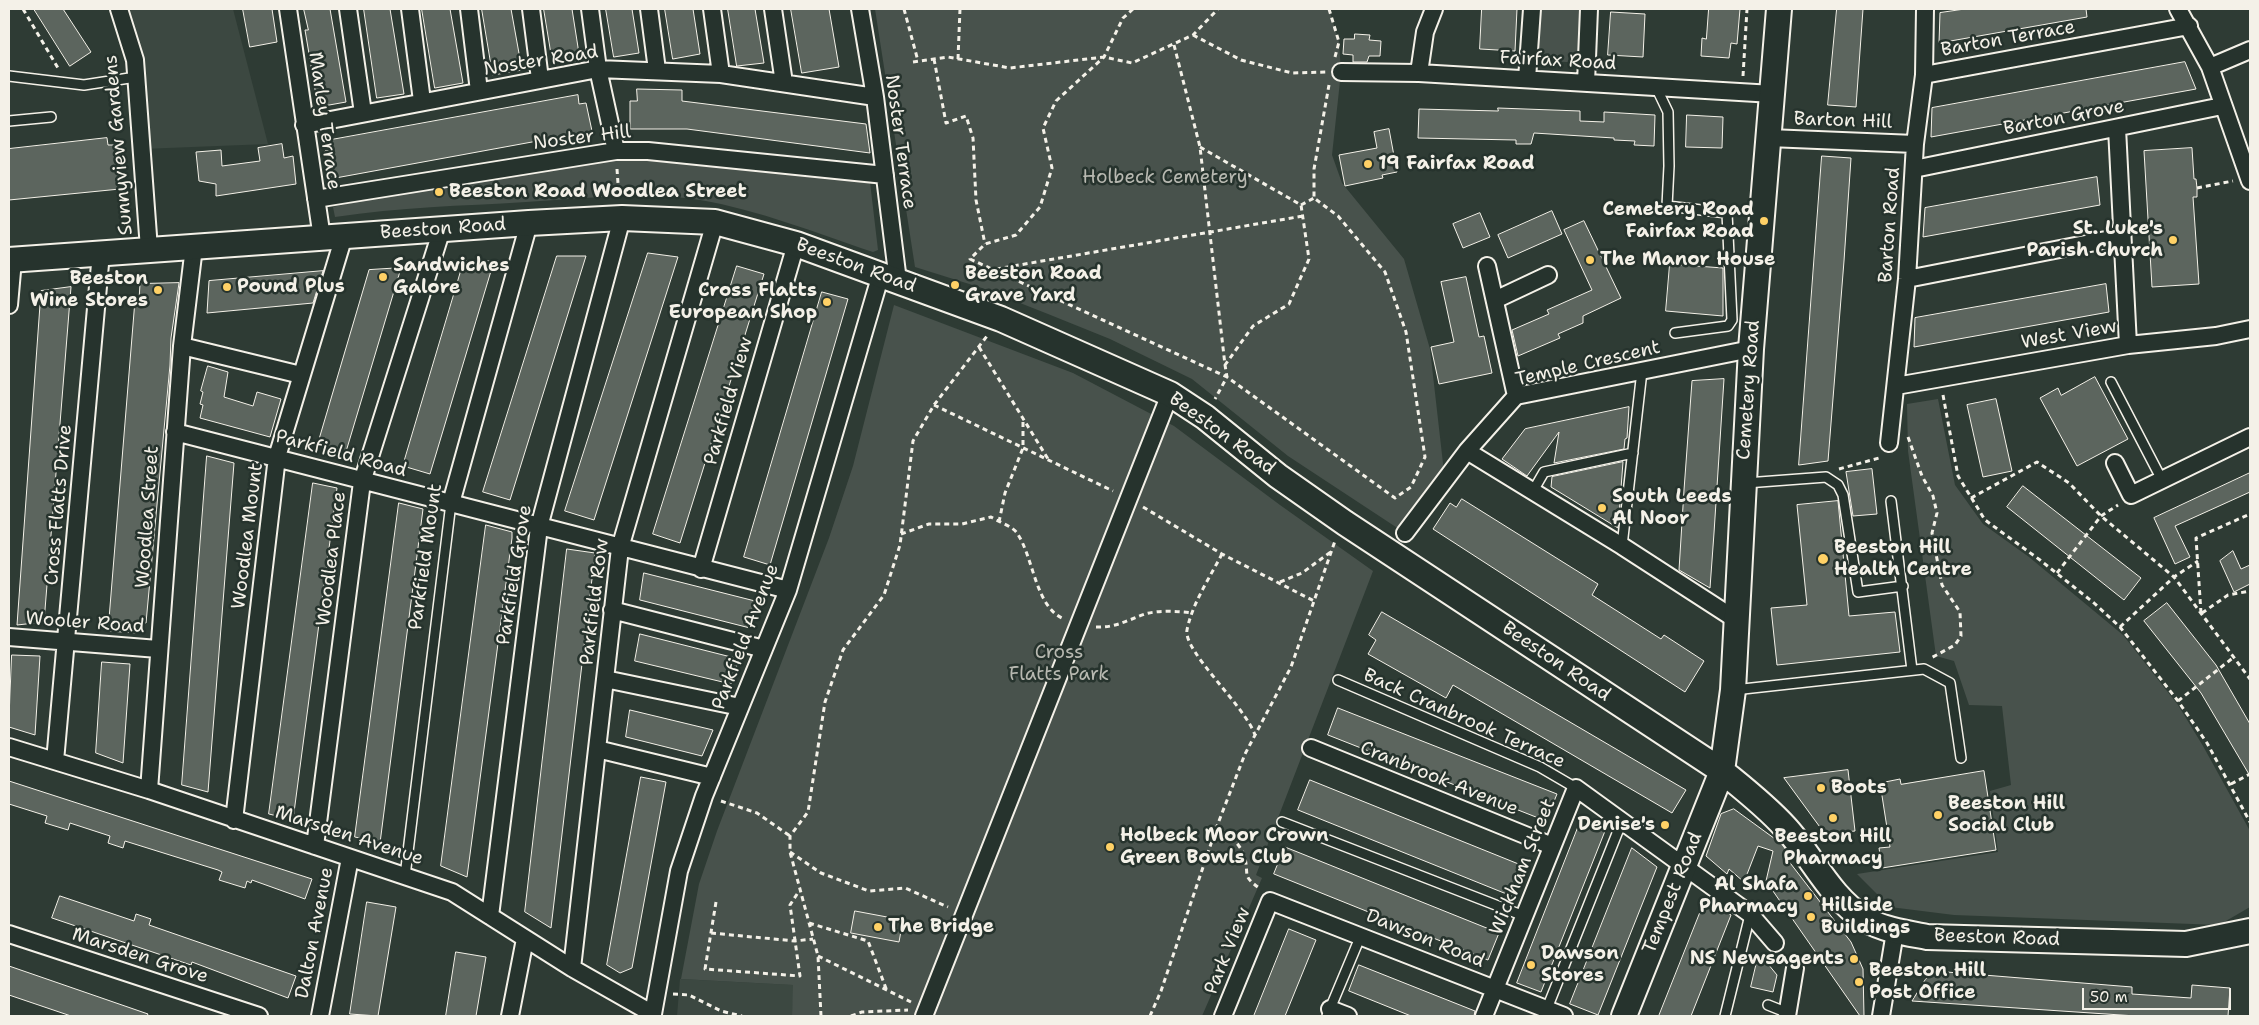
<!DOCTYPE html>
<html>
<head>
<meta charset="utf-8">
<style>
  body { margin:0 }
  #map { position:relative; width:2259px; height:1025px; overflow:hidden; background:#2e3b34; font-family:"Shantell Sans",sans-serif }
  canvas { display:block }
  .frame { position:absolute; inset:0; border:10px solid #f4f1e8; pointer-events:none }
  .scale { position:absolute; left:2082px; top:988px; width:149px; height:22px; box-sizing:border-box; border:2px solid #f4f1e8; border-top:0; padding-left:6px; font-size:15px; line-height:18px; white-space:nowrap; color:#f4f1e8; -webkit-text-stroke:4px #26332d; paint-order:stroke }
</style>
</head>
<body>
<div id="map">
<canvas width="2259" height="1025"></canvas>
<div class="frame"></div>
<div class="scale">50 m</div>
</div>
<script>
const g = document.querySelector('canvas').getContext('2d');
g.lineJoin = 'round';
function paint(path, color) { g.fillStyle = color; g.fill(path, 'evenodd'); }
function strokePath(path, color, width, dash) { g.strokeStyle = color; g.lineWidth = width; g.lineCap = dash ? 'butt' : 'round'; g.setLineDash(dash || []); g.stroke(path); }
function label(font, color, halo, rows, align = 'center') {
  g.font = font + ' "Shantell Sans",sans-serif'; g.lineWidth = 5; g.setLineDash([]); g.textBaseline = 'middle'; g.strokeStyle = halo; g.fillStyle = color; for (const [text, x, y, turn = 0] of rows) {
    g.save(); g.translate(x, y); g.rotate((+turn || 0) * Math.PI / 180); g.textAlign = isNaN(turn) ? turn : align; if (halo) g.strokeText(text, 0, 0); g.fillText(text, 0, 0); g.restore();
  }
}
paint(new Path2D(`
  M 119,9 L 233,9 L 268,144 L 142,149 Z
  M 680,979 L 794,985 L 792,1016 L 677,1016 Z`), '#3c4841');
paint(new Path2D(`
  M 875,9 L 1329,9 L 1339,42 L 1341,72 L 1332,155 L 1342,183 L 1404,259 L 1430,349 L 1445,481 L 1405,533 L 1288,456 L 1192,379 L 1110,339 L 1048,314 L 982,288 L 915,267 Z
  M 1535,9 L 1587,9 L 1583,63 L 1532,60 Z
  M 650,155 L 870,182 L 878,250 L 873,252 C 816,233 759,210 700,200 C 642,191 584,199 526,202 C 461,206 400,207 335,217 L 333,207 C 438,184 543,159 650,155 Z
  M 894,305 L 1073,373 L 1174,426 L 1280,505 L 1373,571 L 1256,875 L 1262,878 L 1202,1016 L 792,1016 L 793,985 L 681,979 L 699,884 L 717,831 L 829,538 L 853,466 Z
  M 1938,399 L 1955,485 L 1983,524 L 2029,557 L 2123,635 L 2178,705 L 2203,746 L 2250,831 L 2250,907 L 2219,925 L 1954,915 L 1890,907 L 1857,874 L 1998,852 L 1990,791 L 2011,785 L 2002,706 L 1969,705 L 1954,661 L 1936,656 L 1908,451 L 1907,404 Z`), '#48524c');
const building = new Path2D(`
  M 34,9 L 63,9 L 91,52 L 70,66 Z
  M 243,9 L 272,9 L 277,42 L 250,47 Z
  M 304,9 L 330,9 L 346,102 L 318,107 L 305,30 L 308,30 Z
  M 364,9 L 390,9 L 404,94 L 377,98 Z
  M 422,9 L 450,9 L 463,83 L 435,88 Z
  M 482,9 L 511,9 L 522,70 L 493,75 Z
  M 544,9 L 572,9 L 580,60 L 553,64 Z
  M 606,9 L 632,9 L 639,53 L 614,57 Z
  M 665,9 L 693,9 L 700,54 L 673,59 Z
  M 728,9 L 755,9 L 764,63 L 737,66 Z
  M 791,9 L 829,9 L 839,67 L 802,73 Z
  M 1482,9 L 1517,9 L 1515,51 L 1480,49 Z
  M 1709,9 L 1740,9 L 1737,44 L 1731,43 L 1729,58 L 1701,56 L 1702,38 L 1706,39 Z
  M 1837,9 L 1863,9 L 1856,107 L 1828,105 Z
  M 1965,9 L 2086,9 L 2087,17 L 1939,43 L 1940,13 Z
  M 1611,12 L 1645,14 L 1643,57 L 1608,55 Z
  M 1355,34 L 1370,35 L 1369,40 L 1381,41 L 1380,56 L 1369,56 L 1367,62 L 1353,62 L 1353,55 L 1343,54 L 1344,39 L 1354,39 Z
  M 2185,62 L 2196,89 L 1931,137 L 1932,108 Z
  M 637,89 L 682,90 L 682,101 L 866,124 L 870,153 L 687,129 L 630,129 L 630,101 L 637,101 Z
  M 578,95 L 579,104 L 586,103 L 592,131 L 330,179 L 325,151 L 332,150 L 331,140 Z
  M 1498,108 L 1580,111 L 1580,121 L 1604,122 L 1604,112 L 1655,115 L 1654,146 L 1634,145 L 1635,141 L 1614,140 L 1614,138 L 1534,133 L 1531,144 L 1516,144 L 1516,140 L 1418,138 L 1419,109 L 1498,111 Z
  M 1687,115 L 1723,117 L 1722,148 L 1686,147 Z
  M 1389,129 L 1397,172 L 1382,175 L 1383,178 L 1345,186 L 1339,155 L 1377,148 L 1374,132 Z
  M 107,138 L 108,145 L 116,145 L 120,189 L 9,200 L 9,149 Z
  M 282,144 L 284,158 L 293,156 L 296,184 L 216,196 L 216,184 L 199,181 L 196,152 L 221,150 L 222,166 L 260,161 L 258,148 Z
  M 2192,148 L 2194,179 L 2196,179 L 2197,188 L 2197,197 L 2193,197 L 2199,284 L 2152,287 L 2144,151 Z
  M 1822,156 L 1851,158 L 1844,261 L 1828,461 L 1799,465 Z
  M 2097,177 L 2100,205 L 1923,237 L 1925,208 Z
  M 1552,211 L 1562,234 L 1508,258 L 1498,235 Z
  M 1480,213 L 1490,237 L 1463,248 L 1453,224 Z
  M 1584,221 L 1621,298 L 1583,316 L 1583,323 L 1558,334 L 1560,338 L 1518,356 L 1512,330 L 1549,314 L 1547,310 L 1592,290 L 1564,230 Z
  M 648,253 L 678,257 L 594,520 L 565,511 Z
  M 557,256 L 586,256 L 510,500 L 483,492 Z
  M 464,261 L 494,261 L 430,474 L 403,466 Z
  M 1670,264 L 1723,268 L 1723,316 L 1666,311 Z
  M 737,266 L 764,274 L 680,543 L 653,534 Z
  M 401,268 L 345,455 L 317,446 L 369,270 Z
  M 323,271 L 313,303 L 207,313 L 209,281 Z
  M 1466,277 L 1479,337 L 1484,336 L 1492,373 L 1439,384 L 1431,347 L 1454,342 L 1441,282 Z
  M 179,283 L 171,338 L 170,365 L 146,623 L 139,622 L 138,633 L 108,631 L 135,300 L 139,300 L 140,284 Z
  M 2106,284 L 2109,312 L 1914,347 L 1915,318 Z
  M 71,287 L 44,622 L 17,625 L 41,291 Z
  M 822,292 L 848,299 L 770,565 L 744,557 Z
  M 208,366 L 228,372 L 224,397 L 253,406 L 257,392 L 281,399 L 270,437 L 200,418 L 203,405 L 200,404 L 203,392 L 201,391 Z
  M 2095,377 L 2128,439 L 2077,466 L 2040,398 L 2058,388 L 2061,395 Z
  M 1724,379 L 1714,533 L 1710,588 L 1679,570 L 1684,490 L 1692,381 Z
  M 1996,399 L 2012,471 L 1983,477 L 1967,405 Z
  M 1629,407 L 1627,438 L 1625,439 L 1624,449 L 1554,463 L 1559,432 L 1527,476 L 1502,459 L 1525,429 Z
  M 207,456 L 234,463 L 208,792 L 182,785 Z
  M 1623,462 L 1618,528 L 1551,487 L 1552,477 Z
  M 1872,469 L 1877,514 L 1853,516 L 1846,472 Z
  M 2250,473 L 2250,492 L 2175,526 L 2190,557 L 2175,564 L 2154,518 Z
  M 313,483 L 337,488 L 293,820 L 269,814 Z
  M 2023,486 L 2141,578 L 2124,600 L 2007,507 Z
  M 1462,499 L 1598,584 L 1592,595 L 1661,639 L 1664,635 L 1704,661 L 1685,692 L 1433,529 L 1450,503 L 1456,507 Z
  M 1838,501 L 1849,616 L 1895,612 L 1900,652 L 1777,665 L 1771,608 L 1807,605 L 1797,505 Z
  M 399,503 L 423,509 L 380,843 L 355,837 Z
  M 486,525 L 512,532 L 512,538 L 467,877 L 441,866 Z
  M 567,549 L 595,553 L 551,928 L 525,912 Z
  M 2233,551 L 2241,569 L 2250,565 L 2250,584 L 2234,592 L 2220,561 Z
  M 644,573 L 759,602 L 750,628 L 640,600 Z
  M 2167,603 L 2216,665 L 2250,724 L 2250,776 L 2201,693 L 2144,621 Z
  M 1382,612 L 1686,790 L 1672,813 L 1453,685 L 1446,698 L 1368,654 L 1376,640 L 1369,635 Z
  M 640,634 L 739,659 L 731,684 L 635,661 Z
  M 12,655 L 40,656 L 35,735 L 9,727 Z
  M 102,662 L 130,664 L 123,763 L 96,753 Z
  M 1338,708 L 1557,794 L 1546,821 L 1328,735 Z
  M 630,710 L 713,730 L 702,756 L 626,737 Z
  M 1848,770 L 1855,831 L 1825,834 L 1784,778 Z
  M 1984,771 L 1996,850 L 1882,868 L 1879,848 L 1890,847 L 1880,783 L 1900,779 L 1901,784 Z
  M 641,777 L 666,782 L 632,968 L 620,973 L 607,965 Z
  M 1310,780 L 1526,867 L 1514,897 L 1298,810 Z
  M 9,781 L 312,879 L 305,899 L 252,880 L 251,883 L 247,881 L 245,888 L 219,880 L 222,872 L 218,870 L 125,841 L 123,848 L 108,843 L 110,836 L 70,823 L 68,830 L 45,823 L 47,816 L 9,804 Z
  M 1734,809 L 1782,844 L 1791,857 L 1784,855 L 1851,942 L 1863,969 L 1864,1016 L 1860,1016 L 1766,881 L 1773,851 L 1758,846 L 1744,882 L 1729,869 L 1727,874 L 1706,856 L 1721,814 Z
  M 1583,815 L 1605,831 L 1541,992 L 1517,983 Z
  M 1285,847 L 1499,933 L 1488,960 L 1274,874 Z
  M 1632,848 L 1657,867 L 1598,1015 L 1570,1004 Z
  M 60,896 L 134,921 L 136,914 L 151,919 L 149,925 L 296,976 L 288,998 L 192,962 L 191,965 L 52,918 Z
  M 1706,898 L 1731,915 L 1691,1016 L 1659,1016 Z
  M 367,902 L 396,907 L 378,1016 L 350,1014 Z
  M 855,911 L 903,920 L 899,942 L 851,933 Z
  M 1289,929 L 1316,940 L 1285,1016 L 1254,1016 Z
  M 456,952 L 486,957 L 476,1016 L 446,1016 Z
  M 1759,953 L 1777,975 L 1773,992 L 1751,987 Z
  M 1359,965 L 1475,1011 L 1474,1016 L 1411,1016 L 1349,991 Z
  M 9,966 L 148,1014 L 147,1016 L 71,1016 L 9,995 Z
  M 1934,971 L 2132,987 L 2132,994 L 2191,998 L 2192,985 L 2230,988 L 2228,1016 L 2136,1016 L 1912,1001 L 1925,980 Z`);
paint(building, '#5c655e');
strokePath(building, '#f4f1e8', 1);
const lane = new Path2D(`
  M 9,76 L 84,85 L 136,77
  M 1656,87 L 1668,112 L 1669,166 L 1667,206 L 1727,213 L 1732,320 L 1728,326 L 1675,333
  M 9,121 L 51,117
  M 2111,382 L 2162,480
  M 1746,483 L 1826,477 L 1838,485 L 1843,495 L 1858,592 L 1903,586
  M 1533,491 L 1544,472 L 1633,453
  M 1891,501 L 1912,670
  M 1622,546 L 1642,371
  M 1338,680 L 1540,767 L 1576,788
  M 1734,690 L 1924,669 L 1950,683 L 1961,758
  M 1282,822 L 1524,916
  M 405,876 L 451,503
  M 1768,1005 L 1788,1013
  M 1546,1011 L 1622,821
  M 1327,1016 L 1361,935
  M 1725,1016 L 1750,915`);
const street = new Path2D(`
  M 119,9 L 135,60 L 149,249
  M 288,9 L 322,238
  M 348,9 L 363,113
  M 410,9 L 422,101
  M 469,9 L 479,91
  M 531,9 L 540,79
  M 590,9 L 598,69 L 616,151
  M 649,9 L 657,70
  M 712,9 L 721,74
  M 773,9 L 784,83
  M 860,9 L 875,97 L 898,281
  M 2178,9 L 2210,67 L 2250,181
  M 2210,67 L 2250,50
  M 1341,72 L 1419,73 L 1773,94
  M 1419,73 L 1425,32 L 1434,9
  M 1924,75 L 2189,26
  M 1527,79 L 1532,9
  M 1586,83 L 1589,9
  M 304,125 L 598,69 L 721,74 L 875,97
  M 2117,128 L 2128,345
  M 1769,138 L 1915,144
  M 1914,169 L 2222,106
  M 316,199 L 616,151 L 648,151 L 885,175
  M 1487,266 L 1516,396
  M 1907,279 L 2121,237
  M 1495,300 L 1548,275
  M 9,305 L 13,260
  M 182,346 L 301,375
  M 1896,386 L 2128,345 L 2216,336 L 2250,329
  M 175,432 L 788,590
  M 1889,443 L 1907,279 L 1915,144 L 1924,75 L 1925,9
  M 1467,451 L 1622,546 L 1738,621
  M 2115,463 L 2131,495 L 2250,437
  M 451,503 L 529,223
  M 1405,533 L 1467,451 L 1516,396 L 1751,349
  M 701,569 L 796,244
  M 612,610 L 764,649
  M 9,637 L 158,649
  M 605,679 L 740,707
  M 9,747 L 149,790 L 452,892 L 572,968 L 653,1014 L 679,871 L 704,796 L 788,590 L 881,274
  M 1311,748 L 1552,846
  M 597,749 L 712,777
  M 55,761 L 101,253
  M 149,790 L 182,346 L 194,247
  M 234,820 L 277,457 L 344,236
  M 315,846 L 362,482 L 442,229
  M 490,916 L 539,527 L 622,218
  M 9,934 L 259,1016
  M 572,968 L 620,548 L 715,222
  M 1330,1009 L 1348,1016
  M 320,1016 L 350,858
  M 510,1016 L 525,939
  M 924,1016 L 1170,394
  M 1223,1016 L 1270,901 L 1564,1016
  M 1484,1016 L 1576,788 L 1750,914 L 1775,943
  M 1787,1016 L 1795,968
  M 1881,1016 L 1895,932`);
const secondary = new Path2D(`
  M 9,260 L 529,223 L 622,218 L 715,222 L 796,244 L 1001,319 L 1170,394 L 1205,417 L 1278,476 L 1345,523 L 1722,771 C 1744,789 1766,806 1785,827 C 1812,856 1830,898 1865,919 C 1884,930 1906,933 1927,937 L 2186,944 L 2250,931
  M 1624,1016 L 1722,771 L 1733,690 L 1751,349 L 1779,9`);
strokePath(lane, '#f4f1e8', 12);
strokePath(street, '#f4f1e8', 20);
strokePath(secondary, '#f4f1e8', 28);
strokePath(new Path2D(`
  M 23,9 L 58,68
  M 904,9 L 918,61
  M 1133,9 L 1123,18 L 1104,57 L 1056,101 L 1043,128 L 1052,168 L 1040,207 L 1016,235 L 985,244 L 970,259 L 1227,377 L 1395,498 L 1411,487 L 1425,457 L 1406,332 L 1385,272 L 1338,216 L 1314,198 L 1314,169 L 1329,85
  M 1329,9 L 1339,42 L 1335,57
  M 1193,35 L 1241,60 L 1292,73 L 1326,72
  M 1174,45 L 1200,147 L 1225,365 L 1227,377 L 1215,399
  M 934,59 L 946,123 L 966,116 L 973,138 L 976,200 L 985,244
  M 958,59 L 960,9
  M 913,62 L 948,57 L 1010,68 L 1104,57 L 1132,63 L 1193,35 L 1218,9
  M 1743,76 L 1747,9
  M 1200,147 L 1301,205 L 1309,259 L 1289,304 L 1253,326 L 1225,365
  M 617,169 L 619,198
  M 2197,188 L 2233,181
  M 1301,205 L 1314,198
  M 996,269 L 1303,216
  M 979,347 L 1048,459
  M 1943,395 L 1958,476 L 1985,520 L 2040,560 L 2094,603 L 2120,627 L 2178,701 L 2207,743 L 2250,822
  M 934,405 L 1113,491
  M 1908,437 L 1922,476 L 1933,496 L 1937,513 L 1932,533 L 1942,585 L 1960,612 L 1961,636 L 1955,645 L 1931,658
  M 1839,469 L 1879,458
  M 1971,498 L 2037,462 L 2069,483 L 2101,516 L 2174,577 L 2250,679
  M 1143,507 L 1222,554 L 1316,602
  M 999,522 L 1005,493 L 1023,448 L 1023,419
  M 901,534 L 929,524 L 962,524 L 991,517 C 999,522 1012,526 1017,533 C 1034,558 1035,607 1064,619
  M 1222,554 C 1210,577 1192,604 1187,630 C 1183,651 1245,706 1255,735
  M 2057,573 L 2101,516 L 2118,505
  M 1280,582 L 1302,573 L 1332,551
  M 2201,613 L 2196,538 L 2250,514
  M 2202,613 L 2228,595 L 2250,591
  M 1096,627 C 1115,628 1128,620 1145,614 C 1159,610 1178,611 1192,613
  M 2120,627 L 2174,577 L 2198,561
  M 2178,701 L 2234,657
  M 2231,784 L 2250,774
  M 721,801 L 757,813 L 790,836
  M 1217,826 C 1228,834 1241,844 1245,858 C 1249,877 1242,875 1259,888
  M 790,852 L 821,873 L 869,891 L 905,888 L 948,907
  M 716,902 L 705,969 L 800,976 L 790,905 L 799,891
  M 809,923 L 868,941 L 887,991
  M 711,933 L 795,941 L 813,939
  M 818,956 L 911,1002
  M 673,994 L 689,995 L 721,1011 L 742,1016
  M 821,1016 L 818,956 L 790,852 L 790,836 L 808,812 L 825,702 L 843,650 L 884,595 L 900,545 L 913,441 L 934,405 L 987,336
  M 851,1016 L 862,1012 L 908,1010
  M 1150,1016 L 1161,991 L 1217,826 L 1245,754 L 1291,667 L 1335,541`), '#f4f1e8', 3, [5, 4]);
strokePath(lane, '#26332d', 9);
strokePath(street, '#26332d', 16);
strokePath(secondary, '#26332d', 24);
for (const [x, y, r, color] of [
  [1368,164,5,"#ffd166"],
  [439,192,5,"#ffd166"],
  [1764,221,5,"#ffd166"],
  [2173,240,5,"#ffd166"],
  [1590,260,5,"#ffd166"],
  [383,277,5,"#ffd166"],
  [955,285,5,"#ffd166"],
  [227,287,5,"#ffd166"],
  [158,290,5,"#ffd166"],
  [827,302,5,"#ffd166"],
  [1602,508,5,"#ffd166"],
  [1823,559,6,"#ffd166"],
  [1821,788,5,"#ffd166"],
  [1938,815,5,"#ffd166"],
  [1833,818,5,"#ffd166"],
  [1665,825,5,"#ffd166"],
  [1110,847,5,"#ffd166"],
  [1808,896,5,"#ffd166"],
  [1811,917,5,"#ffd166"],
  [878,927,5,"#ffd166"],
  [1854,959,5,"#ffd166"],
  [1531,965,5,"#ffd166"],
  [1859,982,5,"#ffd166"]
]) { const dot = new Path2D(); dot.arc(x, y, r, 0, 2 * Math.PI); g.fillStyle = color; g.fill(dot); strokePath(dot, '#26332d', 2); }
label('19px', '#f4f1e8', '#26332d', [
  ["Barton Terrace",2008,39,-10],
  ["Noster Road",541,61,-9],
  ["Fairfax Road",1558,61,3],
  ["Barton Grove",2064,118,-11],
  ["Marley Terrace",324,121,82],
  ["Barton Hill",1843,121,2],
  ["Noster Hill",582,138,-7],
  ["Noster Terrace",900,142,82],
  ["Sunnyview Gardens",119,145,-95],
  ["Barton Road",1890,225,-86],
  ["Beeston Road",443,229,-4],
  ["Beeston Road",856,266,20],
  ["West View",2069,335,-10],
  ["Temple Crescent",1588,364,-13],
  ["Cemetery Road",1749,390,-86],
  ["Parkfield View",729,401,-74],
  ["Beeston Road",1222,434,36],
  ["Parkfield Road",341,454,15],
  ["Cross Flatts Drive",59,505,-85],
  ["Woodlea Street",148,517,-86],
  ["Woodlea Mount",248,536,-83],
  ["Parkfield Mount",426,557,-82],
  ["Woodlea Place",332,559,-83],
  ["Parkfield Grove",515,575,-81],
  ["Parkfield Row",595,602,-83],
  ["Wooler Road",85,623,4],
  ["Parkfield Avenue",746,637,-69],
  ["Beeston Road",1556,662,34],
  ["Back Cranbrook Terrace",1464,719,24],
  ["Cranbrook Avenue",1439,779,22],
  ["Marsden Avenue",349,836,18],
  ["Wickham Street",1523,867,-68],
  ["Tempest Road",1673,893,-68],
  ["Dalton Avenue",315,933,-79],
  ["Beeston Road",1997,938,2],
  ["Dawson Road",1425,939,22],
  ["Park View",1228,951,-68],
  ["Marsden Grove",140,956,18]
]);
label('bold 19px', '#f4f1e8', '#26332d', [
  ["19 Fairfax Road",1378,164],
  ["Beeston Road Woodlea Street",449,192],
  ["Cemetery Road",1754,210,"right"],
  ["Fairfax Road",1754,232,"right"],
  ["St. Luke's",2163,229,"right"],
  ["Parish Church",2163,251,"right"],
  ["The Manor House",1600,260],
  ["Sandwiches",393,266],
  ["Galore",393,288],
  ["Beeston Road",965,274],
  ["Grave Yard",965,296],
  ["Beeston",148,279,"right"],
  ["Wine Stores",148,301,"right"],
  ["Pound Plus",237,287],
  ["Cross Flatts",817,291,"right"],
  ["European Shop",817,313,"right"],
  ["South Leeds",1612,497],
  ["Al Noor",1612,519],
  ["Beeston Hill",1834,548],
  ["Health Centre",1834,570],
  ["Boots",1831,788],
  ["Beeston Hill",1948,804],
  ["Social Club",1948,826],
  ["Denise's",1655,825,"right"],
  ["Holbeck Moor Crown",1120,836],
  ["Green Bowls Club",1120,858],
  ["Beeston Hill",1833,837,"center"],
  ["Pharmacy",1833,859,"center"],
  ["Al Shafa",1798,885,"right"],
  ["Pharmacy",1798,907,"right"],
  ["Hillside",1821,906],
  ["Buildings",1821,928],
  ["The Bridge",888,927],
  ["Dawson",1541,954],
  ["Stores",1541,976],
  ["NS Newsagents",1844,959,"right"],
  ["Beeston Hill",1869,971],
  ["Post Office",1869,993]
], 'left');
label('19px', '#b8b9b1', '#26332d', [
  ["Holbeck Cemetery",1165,178],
  ["Cross",1059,653],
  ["Flatts Park",1059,675]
]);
</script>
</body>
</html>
